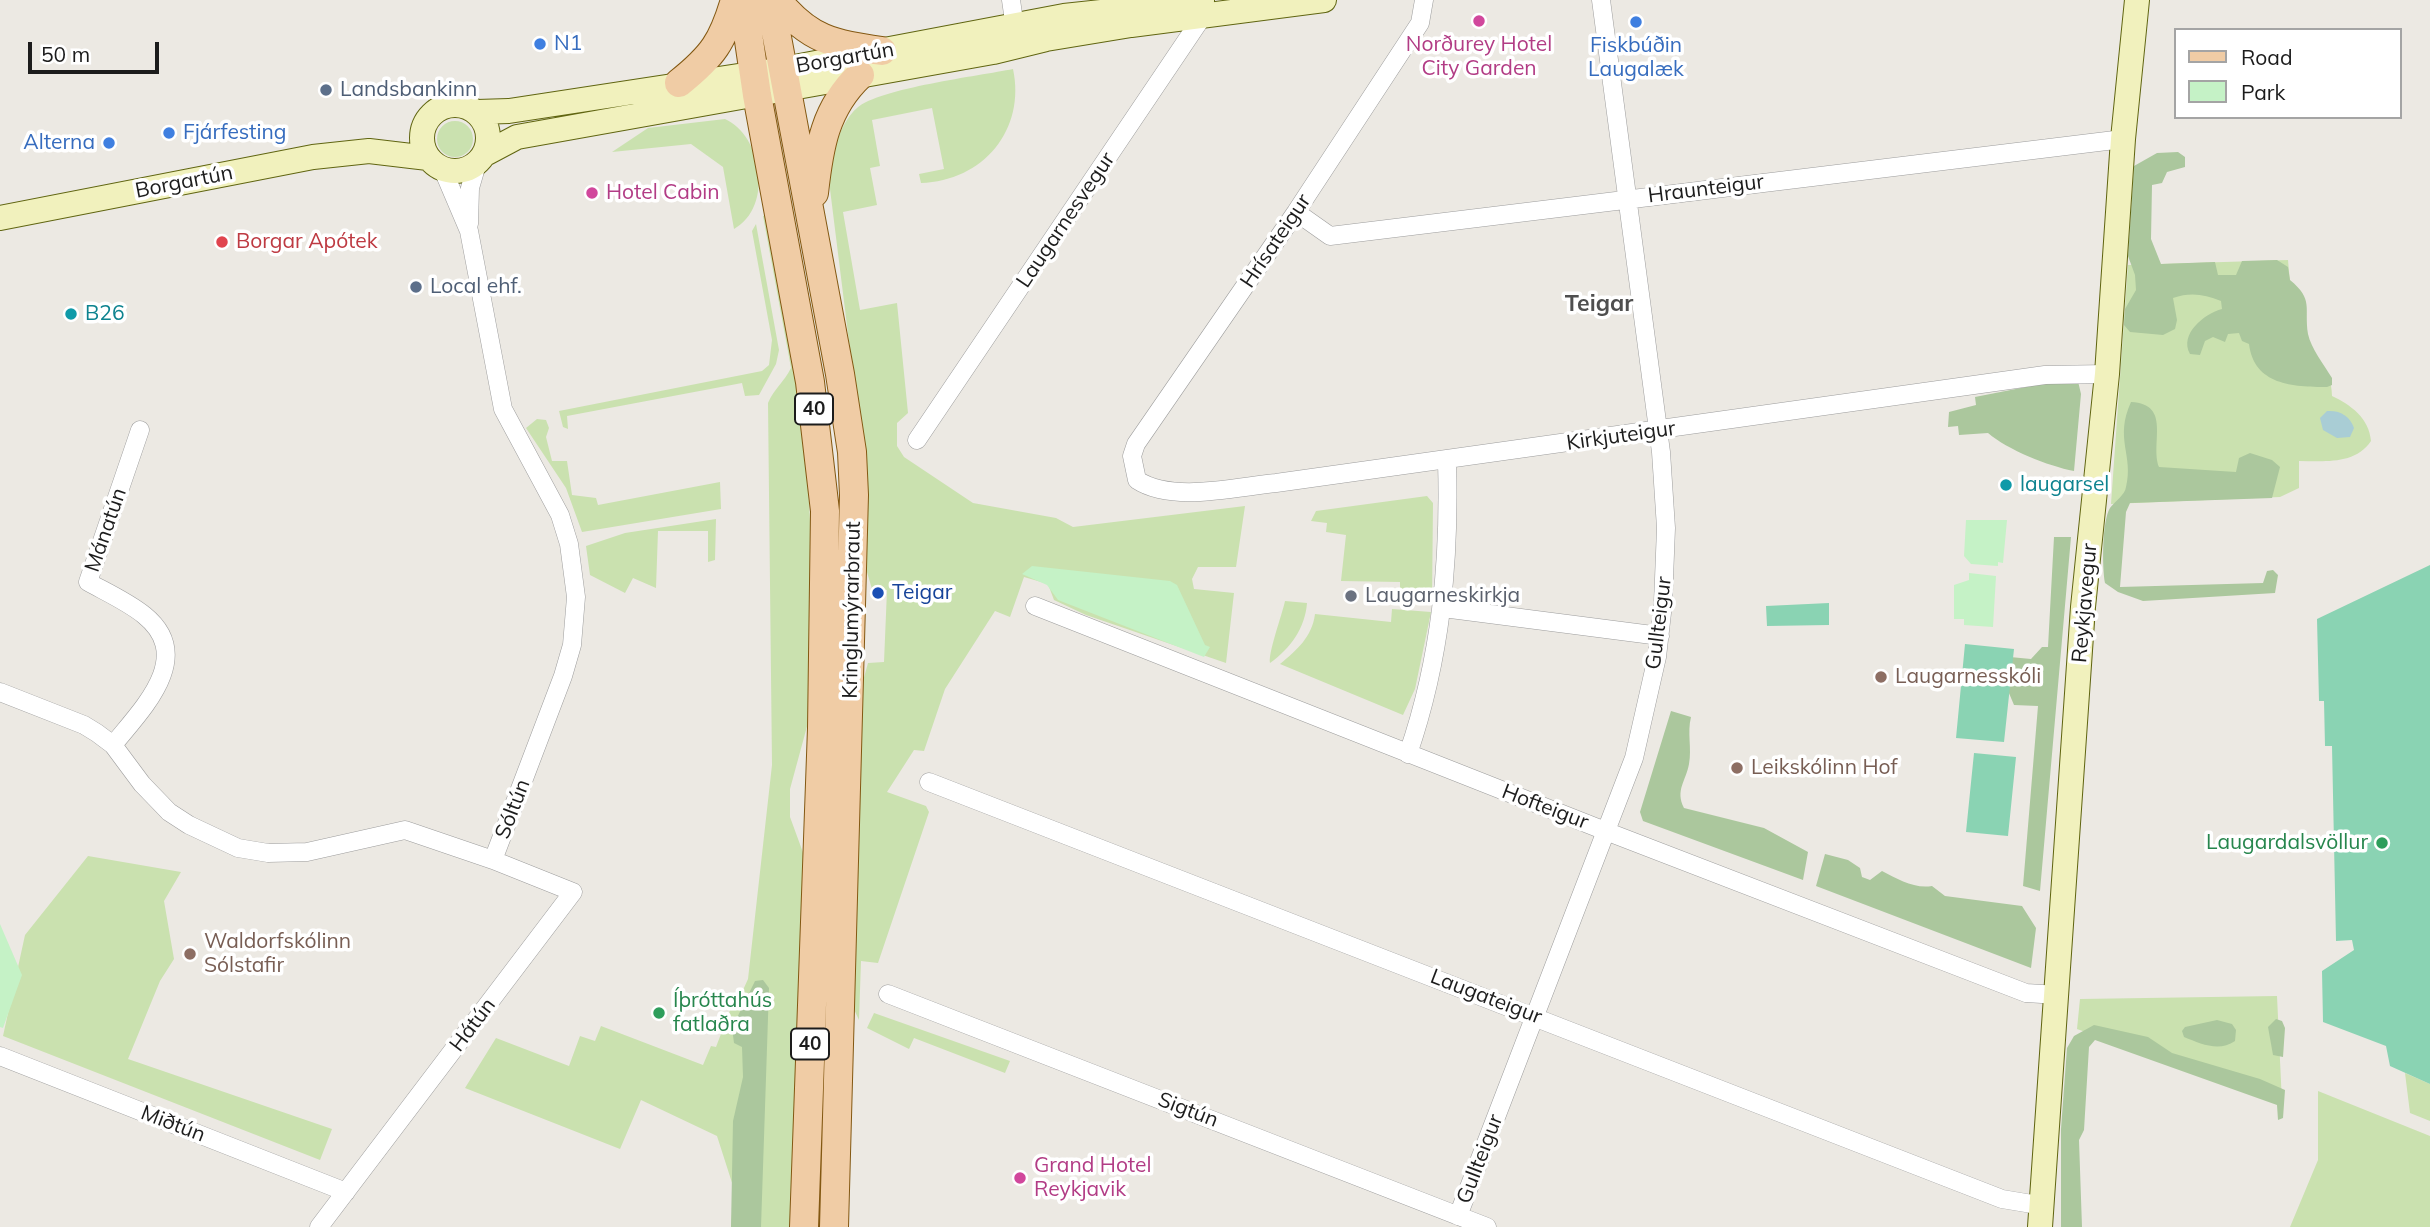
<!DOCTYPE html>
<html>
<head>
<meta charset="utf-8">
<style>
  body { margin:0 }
  #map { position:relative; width:2430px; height:1227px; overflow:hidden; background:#ece9e3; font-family:Mulish,sans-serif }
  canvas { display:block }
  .legend { position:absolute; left:2174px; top:28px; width:228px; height:91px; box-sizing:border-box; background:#fff; border:2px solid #a4a4a4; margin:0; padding:9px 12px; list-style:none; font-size:21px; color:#1c1c1c }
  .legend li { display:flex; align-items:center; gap:14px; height:35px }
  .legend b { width:35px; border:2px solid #a4a4a4 }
  .scale { position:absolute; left:28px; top:42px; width:131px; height:32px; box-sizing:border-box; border:4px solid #1c1c1c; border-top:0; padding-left:9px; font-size:21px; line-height:24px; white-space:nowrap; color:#1c1c1c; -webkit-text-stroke:5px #fff; paint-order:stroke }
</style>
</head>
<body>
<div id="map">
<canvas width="2430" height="1227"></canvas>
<ul class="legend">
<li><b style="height:9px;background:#f0cca5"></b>Road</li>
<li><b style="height:19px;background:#c5f2c6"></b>Park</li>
</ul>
<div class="scale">50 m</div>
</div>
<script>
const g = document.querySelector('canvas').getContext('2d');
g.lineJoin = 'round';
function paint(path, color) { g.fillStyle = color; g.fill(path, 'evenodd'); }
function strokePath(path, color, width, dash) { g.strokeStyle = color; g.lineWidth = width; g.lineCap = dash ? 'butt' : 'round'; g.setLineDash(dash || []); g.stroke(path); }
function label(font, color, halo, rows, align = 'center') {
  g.font = font + ' Mulish,sans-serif'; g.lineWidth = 7; g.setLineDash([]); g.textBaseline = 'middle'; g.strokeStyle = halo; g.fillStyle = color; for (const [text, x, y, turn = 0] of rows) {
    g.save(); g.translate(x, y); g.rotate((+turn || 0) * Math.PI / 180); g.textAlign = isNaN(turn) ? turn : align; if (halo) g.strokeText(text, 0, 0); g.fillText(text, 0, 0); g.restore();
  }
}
paint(new Path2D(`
  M 1013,69 C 1026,130 983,181 921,183 L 919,174 L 944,169 L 932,108 L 872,120 L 880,166 L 870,168 L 877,205 L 843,212 L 860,310 L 897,303 L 908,413 L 897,423 L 897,446 L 904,457 L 973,503 L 1056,518 L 1073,527 L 1245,506 L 1236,567 L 1198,567 L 1192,579 L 1194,589 L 1234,593 L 1226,663 L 1086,615 L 1054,600 L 1048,584 L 1024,577 L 1010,617 L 995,611 L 945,689 L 924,751 L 914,750 L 887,792 L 926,806 L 929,812 L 878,963 L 861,961 L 859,1020 L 851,1003 L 861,688 L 868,663 L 884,662 L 887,590 L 872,589 L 864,562 L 865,470 L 827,165 C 835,147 842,121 857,108 C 880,88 979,76 1013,69 Z
  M 725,119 C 762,135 774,207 734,229 L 723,167 L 691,144 L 612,152 L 648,128 Z
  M437 139a18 18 0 1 1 36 0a18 18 0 1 1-36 0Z
  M 772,212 L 804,414 L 814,591 L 812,708 L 790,789 L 790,817 L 805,858 L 793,1227 L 731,1227 L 734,1189 L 717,1136 L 641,1100 L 620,1149 L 465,1088 L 496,1038 L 569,1066 L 580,1036 L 595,1041 L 601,1026 L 703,1065 L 711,1046 L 716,1047 L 735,997 L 739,999 L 748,979 L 772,765 L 768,403 C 774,389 784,382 791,368 L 763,216 Z
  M 756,224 L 779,350 L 776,364 L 759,395 L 745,396 L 742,383 L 567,416 L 568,429 L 563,427 L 559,411 L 762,371 L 769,365 L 772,340 L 752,231 Z
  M 2288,260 C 2290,281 2291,304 2298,324 C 2308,352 2332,364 2332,396 C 2351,405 2369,418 2371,441 C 2355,465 2324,461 2299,461 L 2299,488 L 2280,497 L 2111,504 L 2128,265 Z
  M 537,419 L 546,420 L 549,428 L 546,437 L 552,461 L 567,461 L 572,495 L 596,498 L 598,505 L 720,482 L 721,509 L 582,532 L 566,488 L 526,428 Z
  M 1427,496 L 1433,503 L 1432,601 L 1400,597 L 1400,582 L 1341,581 L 1346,535 L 1326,532 L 1327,523 L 1311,521 L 1316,511 Z
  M 716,519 L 715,560 L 708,562 L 708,531 L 658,531 L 656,588 L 633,578 L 625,593 L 590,575 L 586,546 L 625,533 Z
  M 1285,601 L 1307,603 C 1305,628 1291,648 1270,663 C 1268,653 1282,615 1285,601 Z
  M 1392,609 L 1431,612 L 1415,689 L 1403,715 L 1280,664 C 1297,650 1312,637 1315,614 L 1391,622 Z
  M 88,856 L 181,872 L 164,901 L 174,959 L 160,981 L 128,1059 L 332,1129 L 320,1160 L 3,1036 L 25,935 Z
  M 2277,996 L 2282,1103 L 2077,1029 L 2080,999 Z
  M 874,1013 L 1010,1061 L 1005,1073 L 914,1038 L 909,1049 L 867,1028 Z
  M 2405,1073 L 2430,1084 L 2430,1121 L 2410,1113 Z
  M 2318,1091 L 2430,1136 L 2430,1227 L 2290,1227 L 2318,1160 Z`), '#cae1af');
paint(new Path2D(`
  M 2178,152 L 2185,157 L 2185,167 L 2167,172 L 2162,183 L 2152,185 L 2151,239 L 2161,264 L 2215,262 L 2218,275 L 2236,275 L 2242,261 L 2277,260 L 2288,267 L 2290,280 C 2314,300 2304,307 2308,334 C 2311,348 2324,365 2332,378 L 2332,385 L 2327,387 C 2293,387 2254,385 2249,344 L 2242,341 L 2239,333 L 2228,334 L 2225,342 L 2213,337 L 2205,341 L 2200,355 L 2190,354 C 2179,334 2204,314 2222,309 L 2221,301 C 2204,294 2190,292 2173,298 L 2177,320 L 2175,329 L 2163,335 L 2130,332 L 2124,325 L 2125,309 L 2136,290 L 2135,275 L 2128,256 L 2134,166 L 2157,153 Z
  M 2077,377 L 2081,394 L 2074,471 C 2048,466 2008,450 1988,433 L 1959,435 L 1958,426 L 1948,427 L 1949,412 L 1976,405 L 1975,397 Z
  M 2131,402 C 2172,404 2150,443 2159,467 L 2236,472 L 2239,458 L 2250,453 L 2272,460 L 2280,467 L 2272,498 L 2130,503 L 2126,512 L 2120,587 L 2263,583 L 2267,571 L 2273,570 L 2278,575 L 2275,593 L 2143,601 L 2118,592 L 2105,583 C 2102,567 2102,521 2110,508 C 2115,501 2125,495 2126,487 C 2134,455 2114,439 2131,402 Z
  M 2054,537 L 2071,537 L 2040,891 L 2023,886 L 2038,706 L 2014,705 L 2006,686 L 2010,657 L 2031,659 L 2042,647 L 2048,647 Z
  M 1671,711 L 1691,717 C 1687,733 1692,748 1689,764 C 1686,781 1675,790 1684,808 L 1764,828 L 1808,852 L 1803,880 L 1643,821 L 1640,812 Z
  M 1825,854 L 1848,860 L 1860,868 L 1862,877 L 1870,880 L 1882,871 C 1898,879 1914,889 1932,886 L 1945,896 L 2022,906 L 2036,928 L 2031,968 L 1816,886 Z
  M 763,980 L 769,988 L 761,1227 L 731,1227 L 733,1121 L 743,1077 L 742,1047 L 734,1043 L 732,1028 L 755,981 Z
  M 2276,1019 L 2282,1021 L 2285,1028 L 2283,1057 L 2273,1055 L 2268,1027 Z
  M 2217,1020 L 2232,1024 L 2236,1030 L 2235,1041 C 2219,1052 2201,1044 2184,1037 L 2182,1031 L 2185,1027 Z
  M 2094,1025 L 2148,1037 L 2172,1053 L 2260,1079 L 2285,1090 L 2283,1118 L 2278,1120 L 2277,1105 L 2095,1040 L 2089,1047 L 2084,1130 L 2079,1140 L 2082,1227 L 2061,1227 L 2061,1129 L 2067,1048 L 2074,1036 Z`), '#abc79d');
paint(new Path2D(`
  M 1966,520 L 2007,520 L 2003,563 L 1998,562 L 1998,566 L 1971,564 L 1964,556 Z
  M 1032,566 L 1170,581 L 1177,585 L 1205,645 L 1210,647 L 1204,657 L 1058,600 L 1047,585 L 1022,574 Z
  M 1969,573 L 1996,576 L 1993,627 L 1964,625 L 1964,619 L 1954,619 L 1954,585 L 1969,580 Z
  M 0,924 L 22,975 L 3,1028 L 0,1027 Z`), '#c5f2c6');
paint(new Path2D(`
  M 2430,565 L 2430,1084 L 2390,1066 L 2386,1046 L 2323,1022 L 2322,971 L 2354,950 L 2352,940 L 2336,941 L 2332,746 L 2325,746 L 2324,701 L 2319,701 L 2317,619 Z
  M 1829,603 L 1829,625 L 1767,626 L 1766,606 Z
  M 1965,644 L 2014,649 L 2004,742 L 1956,738 Z
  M 1974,753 L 2016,757 L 2008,836 L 1966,832 Z`), '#8ad3b3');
paint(new Path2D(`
  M 2327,411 C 2340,410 2350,416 2354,428 L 2350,437 L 2337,438 L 2323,430 L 2320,418 Z`), '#a9cdd5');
const street = new Path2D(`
  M 1011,0 L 1016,35
  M 1424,0 L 1420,23 L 1296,212 L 1136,444 L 1132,456 L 1137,480 C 1172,503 1235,487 1276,483 L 2045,375 L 2107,374
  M 1296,212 L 1330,236 L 2123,139
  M 469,224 L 470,188 L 477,164
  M 917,440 L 1207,10
  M 1035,606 L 1608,832 L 2026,993 L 2058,995
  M 1443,608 L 1660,636
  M 0,692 L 84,725 L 97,733 L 113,745 L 142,784 L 169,812 L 189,825 L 238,848 L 268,853 L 307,852 L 405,830 L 493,860 L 563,676 L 572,645 L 576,597 L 569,544 L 560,515 L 503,409 L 469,231 L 443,170
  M 113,745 C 142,709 196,657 144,615 C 128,602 106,592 88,582 L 140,430
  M 1408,754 C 1441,658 1450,562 1447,461
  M 929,782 L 2002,1199 L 2044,1206
  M 888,994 L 1487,1227
  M 0,1056 L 346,1192
  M 1458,1216 L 1634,758 L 1657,657 L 1663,604 L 1666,528 L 1661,452 L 1601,0
  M 319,1227 L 573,892 L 493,860`);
const secondary = new Path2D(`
  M422 138a33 33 0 1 1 66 0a33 33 0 1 1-66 0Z
  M 477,112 L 509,111 L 784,69 L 1064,16 L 1202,1
  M 485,154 L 517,137 L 993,52 L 1046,39 L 1131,25 L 1324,0
  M 0,218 L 313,157 L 369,151 L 428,158
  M 2040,1227 L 2083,607 L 2107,374 L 2123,139 L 2137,0`);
const primary = new Path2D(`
  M 743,0 L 757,95 L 810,382 L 825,511 L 822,728 L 804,1227
  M 770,0 L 840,374 L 852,452 L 854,495 L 834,1227
  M 777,0 C 809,40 833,44 882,51
  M 679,83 C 713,56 723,41 735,0
  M 814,193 C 819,147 825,108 860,75`);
strokePath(street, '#9d9d9d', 19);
strokePath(secondary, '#606511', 26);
strokePath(primary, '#835812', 30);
strokePath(street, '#fff', 18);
strokePath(secondary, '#f1f1bd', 24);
strokePath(primary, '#f0cca5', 28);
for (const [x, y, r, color] of [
  [1479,21,7,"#d1479c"],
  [1636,22,7,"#3f7fe0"],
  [540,44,7,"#3f7fe0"],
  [326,90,7,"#5c6f8a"],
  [169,133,7,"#3f7fe0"],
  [109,143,7,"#3f7fe0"],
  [592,193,7,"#d1479c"],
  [222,242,7,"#e0444e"],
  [416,287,7,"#5c6f8a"],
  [71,314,7,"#0f9aa8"],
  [2006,485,7,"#0f9aa8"],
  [878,593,7,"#1a4fb4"],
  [1351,596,7,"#6b7280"],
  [1881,677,7,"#8d6e63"],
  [1737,768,7,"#8d6e63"],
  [2382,843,7,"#2e9e5b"],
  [190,954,7,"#8d6e63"],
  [659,1013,7,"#2e9e5b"],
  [1020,1178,7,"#d1479c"]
]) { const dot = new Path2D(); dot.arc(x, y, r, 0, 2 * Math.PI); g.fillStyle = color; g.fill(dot); strokePath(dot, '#fff', 2.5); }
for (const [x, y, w] of [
  [814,409,38],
  [810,1044,38]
]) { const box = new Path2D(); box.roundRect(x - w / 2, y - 15.5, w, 31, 5); g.fillStyle = '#fff'; g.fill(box); strokePath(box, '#1c1c1c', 2); }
label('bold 19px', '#1c1c1c', null, [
  ["40",814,409],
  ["40",810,1044]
]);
label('21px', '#366cbe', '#fff', [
  ["N1",554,44],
  ["Fiskbúðin",1636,46,"center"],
  ["Laugalæk",1636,70,"center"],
  ["Fjárfesting",183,133],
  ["Alterna",95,143,"right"]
], 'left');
label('21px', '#b23c85', '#fff', [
  ["Norðurey Hotel",1479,45,"center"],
  ["City Garden",1479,69,"center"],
  ["Hotel Cabin",606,193],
  ["Grand Hotel",1034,1166],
  ["Reykjavik",1034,1190]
], 'left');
label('21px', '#1c1c1c', '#fff', [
  ["Borgartún",845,58,-10],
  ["Borgartún",184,182,-11],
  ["Hraunteigur",1706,189,-7],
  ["Laugarnesvegur",1066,220,-56],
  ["Hrísateigur",1276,241,-56],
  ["Kirkjuteigur",1621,436,-8],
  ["Mánatún",106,530,-71],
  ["Reykjavegur",2085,603,-85],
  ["Kringlumýrarbraut",852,610,-89],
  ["Gullteigur",1659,623,-83],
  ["Hofteigur",1545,807,21],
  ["Sóltún",513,809,-69],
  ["Laugateigur",1486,997,21],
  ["Hátún",473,1025,-53],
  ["Sigtún",1188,1110,21],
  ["Miðtún",173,1124,21],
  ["Gullteigur",1480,1159,-69]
]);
label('21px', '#4e5e75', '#fff', [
  ["Landsbankinn",340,90],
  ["Local ehf.",430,287]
], 'left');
label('21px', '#be3a42', '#fff', [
  ["Borgar Apótek",236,242]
], 'left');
label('21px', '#0d838f', '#fff', [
  ["B26",85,314],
  ["laugarsel",2020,485]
], 'left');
label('21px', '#164399', '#fff', [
  ["Teigar",892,593]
], 'left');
label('21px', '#5b616d', '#fff', [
  ["Laugarneskirkja",1365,596]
], 'left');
label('21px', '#785e54', '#fff', [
  ["Laugarnesskóli",1895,677],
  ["Leikskólinn Hof",1751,768],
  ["Waldorfskólinn",204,942],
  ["Sólstafir",204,966]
], 'left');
label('21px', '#27864d', '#fff', [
  ["Laugardalsvöllur",2368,843],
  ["Íþróttahús",673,1001,"left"],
  ["fatlaðra",673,1025,"left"]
], 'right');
label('bold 23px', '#4f4f4f', '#fff', [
  ["Teigar",1599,304]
]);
</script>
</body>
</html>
